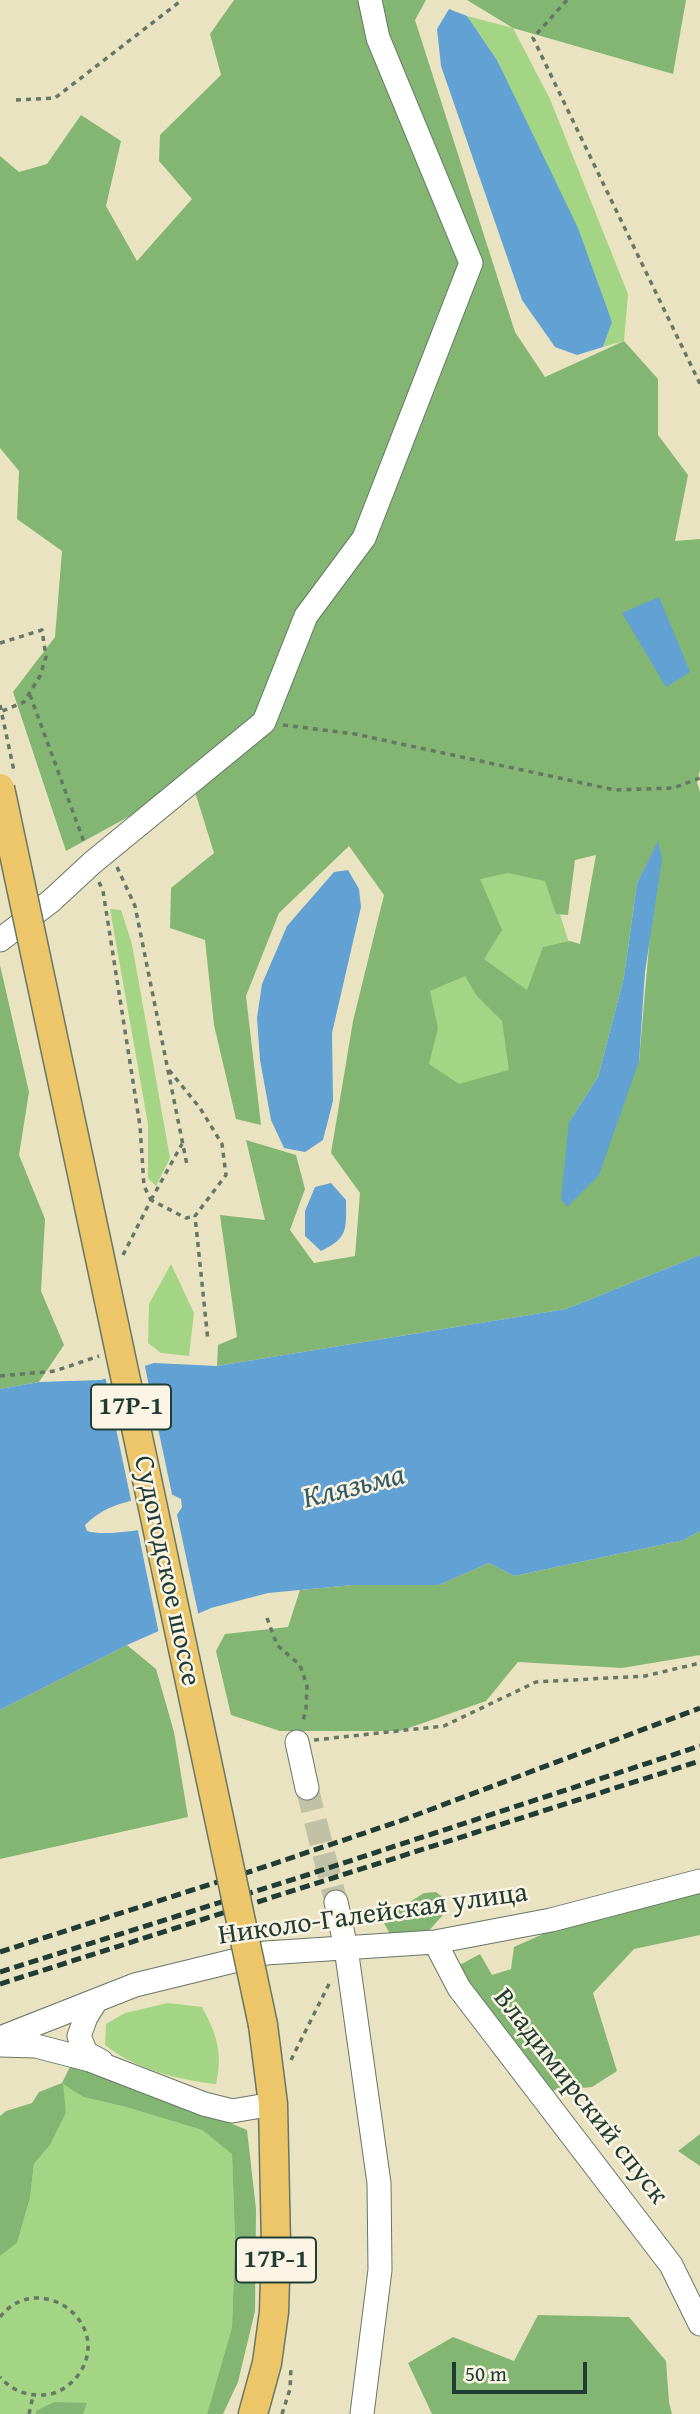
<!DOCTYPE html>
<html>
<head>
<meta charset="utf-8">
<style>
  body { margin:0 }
  #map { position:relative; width:700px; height:2414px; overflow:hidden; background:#eae3c1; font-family:"Gentium Book Plus",serif }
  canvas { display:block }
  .scale { position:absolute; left:452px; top:2362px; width:135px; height:32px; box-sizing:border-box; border:4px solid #1f3d34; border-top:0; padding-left:9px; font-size:21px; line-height:24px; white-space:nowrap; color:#1f3d34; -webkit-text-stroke:5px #fcf5e5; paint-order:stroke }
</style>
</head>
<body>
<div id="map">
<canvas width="700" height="2414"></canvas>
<div class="scale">50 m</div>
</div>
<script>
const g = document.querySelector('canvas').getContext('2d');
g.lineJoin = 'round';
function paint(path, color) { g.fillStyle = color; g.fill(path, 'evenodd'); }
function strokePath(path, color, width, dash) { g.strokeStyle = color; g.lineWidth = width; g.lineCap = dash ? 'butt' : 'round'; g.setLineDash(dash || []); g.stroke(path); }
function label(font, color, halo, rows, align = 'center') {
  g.font = font + ' "Gentium Book Plus",serif'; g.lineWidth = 5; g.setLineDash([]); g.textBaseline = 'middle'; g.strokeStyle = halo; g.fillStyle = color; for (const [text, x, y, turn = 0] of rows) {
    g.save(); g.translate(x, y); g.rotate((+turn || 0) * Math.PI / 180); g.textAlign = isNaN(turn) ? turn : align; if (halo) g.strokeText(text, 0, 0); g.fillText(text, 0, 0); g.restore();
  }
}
paint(new Path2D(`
  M 467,16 L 513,28 L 550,99 L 628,294 L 624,341 L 603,347 L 612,322 L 497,60 Z
  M 541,853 L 573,956 L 512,1080 L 425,1096 L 391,897 Z
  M 110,909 L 121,910 L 132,944 L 170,1158 L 156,1186 L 148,1178 L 148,1124 Z
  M 171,1264 L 194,1313 L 189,1356 L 161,1353 L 148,1343 L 149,1304 Z
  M 168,2003 L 202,2007 C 217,2035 223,2053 216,2084 C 178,2080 135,2069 105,2045 L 106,2024 L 125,2013 Z
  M 62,2083 L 83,2097 L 126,2107 L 202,2130 L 232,2153 L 235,2240 L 232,2327 L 207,2414 L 0,2414 L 0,2256 L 17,2243 L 30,2198 L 34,2164 L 50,2145 L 66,2113 Z`), '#a3d584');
paint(new Path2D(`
  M 234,0 L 426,0 L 415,20 L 515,332 L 545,377 L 624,341 L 658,379 L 658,435 L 688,475 L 675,541 L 700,539 L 700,770 L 697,782 L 700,792 L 700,1255 L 566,1309 L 217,1366 L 218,1345 L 237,1337 L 220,1215 L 265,1220 L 246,1140 L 296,1155 L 305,1189 L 290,1230 L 314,1263 L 355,1256 L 360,1193 L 331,1153 L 353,1021 L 384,895 L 349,846 L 279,913 L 246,996 L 261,1125 L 236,1119 L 214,1025 L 205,940 L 170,928 L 171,888 L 214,853 L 192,782 L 66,851 L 13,692 L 55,637 L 62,551 L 17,519 L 19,471 L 0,448 L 0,156 L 19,172 L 47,164 L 81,115 L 121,141 L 106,206 L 137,261 L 192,199 L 159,161 L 160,135 L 221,75 L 210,34 ZM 658,842 L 639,1061 L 569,1122 L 598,1077 L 624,977 L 637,883 ZM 596,855 L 580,944 L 570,941 L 543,947 L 527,990 L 484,959 L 502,930 L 480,879 L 508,873 L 545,881 L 556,914 L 568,915 L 575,860 ZM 465,976 L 477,996 L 502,1021 L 509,1070 L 459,1084 L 429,1064 L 438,1028 L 430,991 Z
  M 467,0 L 686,0 L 673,74 L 513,28 Z
  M 0,965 L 29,1092 L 19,1155 L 45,1219 L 41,1291 L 64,1345 L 39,1382 L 0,1389 Z
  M 700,1531 L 700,1655 L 622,1668 L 518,1662 L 486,1701 L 400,1731 L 280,1731 L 231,1715 L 216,1651 L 225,1634 L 288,1627 L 300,1590 L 353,1585 L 439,1585 L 489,1563 L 514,1576 L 684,1540 Z
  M 127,1645 L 156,1669 L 174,1732 L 188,1817 L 0,1859 L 0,1710 Z
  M 700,1890 L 700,1935 L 634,1949 L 593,1993 L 617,2071 L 592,2087 L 550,2091 L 456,1967 L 480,1954 L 492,1975 L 511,1969 L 514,1947 L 561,1926 Z
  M 436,1892 L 447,1901 L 443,1915 L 425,1935 L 390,1934 L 384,1923 L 388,1908 L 408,1903 L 424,1893 Z
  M 74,2059 L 247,2130 L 256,2209 L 255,2311 L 238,2382 L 223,2414 L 207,2414 L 232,2327 L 235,2240 L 232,2154 L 202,2130 L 126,2107 L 83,2097 L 63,2084 L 66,2113 L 50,2145 L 34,2164 L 30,2198 L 17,2243 L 0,2256 L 0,2116 L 6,2111 L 32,2103 L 39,2092 L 62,2083 Z
  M 700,2134 L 700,2166 L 678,2151 Z
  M 538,2315 L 629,2317 L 666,2361 L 669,2402 L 672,2414 L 432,2414 L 408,2363 L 453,2337 L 514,2361 Z
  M 54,2402 L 87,2403 L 83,2414 L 36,2414 L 36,2411 Z`), '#82b672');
paint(new Path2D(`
  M 449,9 L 467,16 L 497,60 L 578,228 L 612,322 L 603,347 L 577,355 L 555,347 L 522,300 L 441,66 L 437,29 Z
  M 659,597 L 690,672 L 666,687 L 622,613 Z
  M 658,841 L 662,859 L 645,972 L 639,1061 L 599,1175 L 567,1207 L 561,1199 L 569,1122 L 598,1077 L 624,977 L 637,883 Z
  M 348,870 L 359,889 L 361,907 L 332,1033 L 333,1101 L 323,1140 L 305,1152 L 284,1148 L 271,1120 L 260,1060 L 257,1018 L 262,984 L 287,926 L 334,872 Z
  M 331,1183 L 346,1200 C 346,1228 349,1238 321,1251 L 305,1236 L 305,1211 L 315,1187 Z
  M 700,1255 L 700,1531 L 684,1540 L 514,1576 L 489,1563 L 439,1585 L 353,1585 L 268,1593 L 211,1608 L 127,1645 L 0,1710 L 0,1389 L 39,1382 L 101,1380 L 154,1363 L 217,1366 L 566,1309 ZM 169,1493 L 181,1499 L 182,1507 C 180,1510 178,1514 175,1517 C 163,1529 105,1537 87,1531 L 85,1525 C 109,1501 137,1500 169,1493 Z`), '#61a1d4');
paint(new Path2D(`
  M 144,1362 L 173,1499 L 168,1497 L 132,1505 L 105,1376 Z
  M 176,1510 L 199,1617 L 159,1634 L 137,1526 L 172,1516 Z`), '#eae3c1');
strokePath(new Path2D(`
  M 307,1788 L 336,1902`), '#c1c2a5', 23, [23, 11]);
const minor = new Path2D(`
  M 0,940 L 51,901 L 92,863 L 264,722 L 306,616 L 364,538 L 471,263 L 378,38 L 370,0
  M 297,1742 L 307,1788
  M 336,1902 L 346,1948 L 379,2183 L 380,2270 L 362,2414
  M 435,1942 L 459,1988 L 671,2265 L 700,2324
  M 96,2001 L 86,2017 L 79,2036 L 86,2053 L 101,2061
  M 0,2038 L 135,1985 L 266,1953 L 435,1942 L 551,1920 L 700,1881
  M 0,2045 L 36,2046 L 90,2060 L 204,2104 L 232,2111 L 273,2104`);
const major = new Path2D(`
  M 253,2414 L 267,2363 L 274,2312 L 276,2245 L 273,2104 L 263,2025`);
strokePath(minor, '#667765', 25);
strokePath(major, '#667765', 31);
strokePath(new Path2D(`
  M 567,0 L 533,38 L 700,384
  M 16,100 L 55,98 L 182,0
  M 0,643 L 42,630 L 46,657 L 40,676 L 24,702 L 0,712
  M 30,695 L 84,842
  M 283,725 L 355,734 L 615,790 L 673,788 L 700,778
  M 117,867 L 135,906 L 187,1165
  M 99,882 L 103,891 L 140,1126 L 144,1186 L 151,1200
  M 169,1070 L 200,1108 L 222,1144 L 226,1175 L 195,1216 L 208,1341
  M 151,1200 L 182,1144
  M 123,1255 L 151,1200 L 186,1218 L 195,1216
  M 0,1376 L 55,1371 L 99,1356
  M 267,1618 L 277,1645 L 300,1665 L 307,1686 L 306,1710 L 302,1724
  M 314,1740 L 444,1726 L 536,1682 L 645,1676 L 700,1663
  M 291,2060 L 330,1982
  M 0,2317 C 39,2268 114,2323 79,2374 C 70,2386 57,2395 43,2395 C 26,2396 11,2390 0,2377
  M 29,2414 L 33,2396
  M 282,2414 L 290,2389 L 291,2367`), '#667765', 3.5, [5, 5]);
strokePath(minor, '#fff', 23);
strokePath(major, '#ecc669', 28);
strokePath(new Path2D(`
  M 0,1952 L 267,1866 L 400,1821 L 700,1708
  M 0,1972 L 307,1875 L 700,1746
  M 0,1984 L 700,1761`), '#1f3d34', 5, [10, 5]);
const majorBridge = new Path2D(`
  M 0,788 L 263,2025`);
strokePath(majorBridge, '#667765', 31, []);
strokePath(new Path2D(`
  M 0,705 L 14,771`), '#667765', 3.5, [5, 5]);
strokePath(majorBridge, '#ecc669', 28);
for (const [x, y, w] of [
  [131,1407,80],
  [276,2260,80]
]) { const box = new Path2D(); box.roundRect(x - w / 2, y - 22.5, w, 45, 5); g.fillStyle = '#fcf5e5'; g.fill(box); strokePath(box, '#1f3d34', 2); }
label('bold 26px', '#1f3d34', null, [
  ["17Р-1",131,1407],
  ["17Р-1",276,2260]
]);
label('28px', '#1f3d34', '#fcf5e5', [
  ["Судогодское шоссе",166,1571,78],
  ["Николо-Галейская улица",373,1915,-8],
  ["Владимирский спуск",580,2097,52]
]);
label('italic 30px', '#335b64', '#fcf5e5', [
  ["Клязьма",354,1488,-14]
]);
</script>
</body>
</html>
